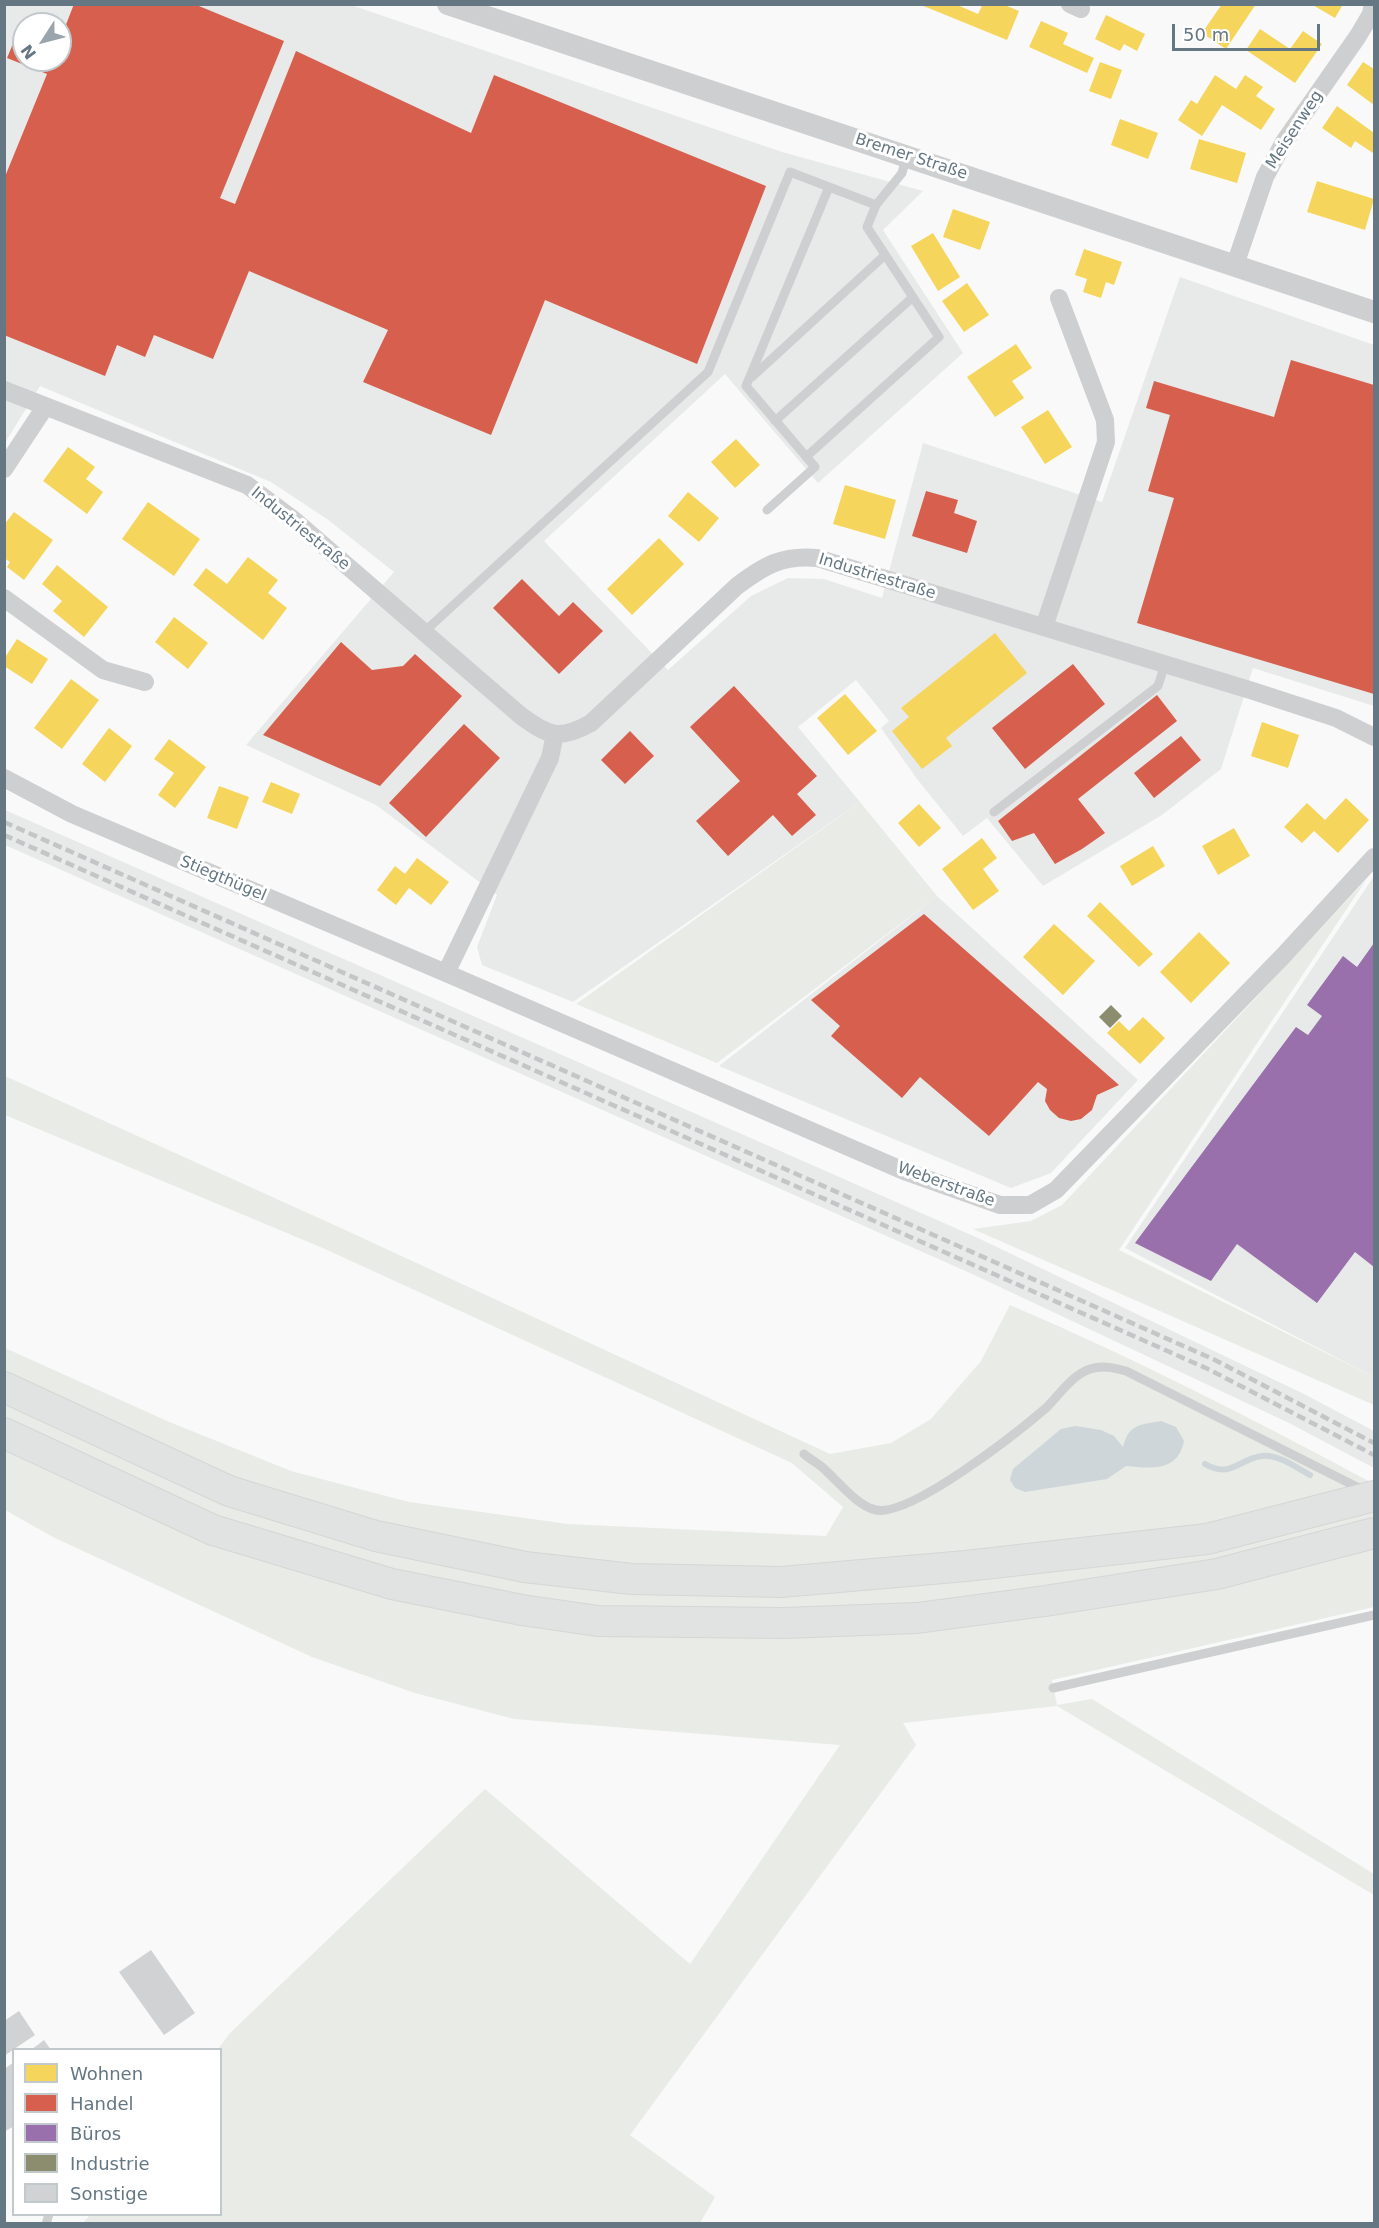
<!DOCTYPE html>
<html>
<head>
<meta charset="utf-8">
<style>
  body { margin:0 }
  #map { position:relative; width:1379px; height:2228px; overflow:hidden; background:#f9f9f9; font-family:"DejaVu Sans",sans-serif }
  canvas { display:block }
  .frame { position:absolute; inset:0; border:6px solid #657783; pointer-events:none }
  .legend { position:absolute; left:12px; top:2048px; width:210px; height:168px; box-sizing:border-box; background:#fff; border:2px solid #c1c9cd; margin:0; padding:8px 10px; list-style:none; font-size:18px; color:#657783 }
  .legend li { display:flex; align-items:center; gap:12px; height:30px }
  .legend b { width:30px; border:2px solid #c1c9cd }
  .north { position:absolute; left:12px; top:12px; width:60px; height:60px; box-sizing:border-box; background:#fff; border:2px solid #c1c9cd; border-radius:50%; rotate:234deg; font-size:16px; font-weight:700; line-height:24px; text-align:center; color:#657783 }
  .north::after { content:''; display:block; margin:auto; width:21px; height:27px; background:#99a4ac; clip-path:polygon(50% 0,100% 100%,50% 72%,0 100%) }
  .scale { position:absolute; left:1172px; top:24px; width:148px; height:27px; box-sizing:border-box; border:3px solid #657783; border-top:0; padding-left:8px; font-size:18px; line-height:21px; white-space:nowrap; color:#657783; -webkit-text-stroke:4px #fff; paint-order:stroke }
</style>
</head>
<body>
<div id="map">
<canvas width="1379" height="2228"></canvas>
<div class="frame"></div>
<ul class="legend">
<li><b style="height:16px;background:#f6d55c"></b>Wohnen</li>
<li><b style="height:16px;background:#d6604d"></b>Handel</li>
<li><b style="height:16px;background:#9970ab"></b>Büros</li>
<li><b style="height:16px;background:#8c8c6e"></b>Industrie</li>
<li><b style="height:16px;background:#d0d2d3"></b>Sonstige</li>
</ul>
<div class="north">N</div>
<div class="scale">50 m</div>
</div>
<script>
const g = document.querySelector('canvas').getContext('2d');
g.lineJoin = 'round';
function paint(path, color) { g.fillStyle = color; g.fill(path, 'evenodd'); }
function strokePath(path, color, width, dash) { g.strokeStyle = color; g.lineWidth = width; g.lineCap = dash ? 'butt' : 'round'; g.setLineDash(dash || []); g.stroke(path); }
function label(font, color, halo, rows, align = 'center') {
  g.font = font + ' "DejaVu Sans",sans-serif'; g.lineWidth = 6; g.setLineDash([]); g.textBaseline = 'middle'; g.strokeStyle = halo; g.fillStyle = color; for (const [text, x, y, turn = 0] of rows) {
    g.save(); g.translate(x, y); g.rotate((+turn || 0) * Math.PI / 180); g.textAlign = isNaN(turn) ? turn : align; if (halo) g.strokeText(text, 0, 0); g.fillText(text, 0, 0); g.restore();
  }
}
paint(new Path2D(`
  M 5,5 L 351,5 L 782,152 L 923,191 L 883,230 L 963,353 L 818,483 L 725,374 L 544,541 L 668,670 L 751,596 L 788,578 L 824,579 L 882,598 L 923,443 L 1102,502 L 1180,277 L 1374,345 L 1374,706 L 1253,668 L 1221,769 L 1162,815 L 1043,886 L 987,818 L 963,836 L 917,779 L 881,728 L 889,721 L 856,680 L 798,727 L 860,802 L 573,1002 L 482,965 L 477,947 L 497,895 L 376,805 L 246,745 L 394,572 L 327,519 L 271,482 L 40,386 L 5,443 ZM 24,24 L 60,24 L 60,60 L 24,60 Z
  M 5,810 L 978,1238 L 1304,1394 L 1374,1431 L 1374,1468 L 1289,1423 L 970,1273 L 5,845 Z
  M 1374,876 L 1374,1377 L 1125,1248 Z
  M 937,896 L 1138,1080 L 1051,1173 L 1011,1188 L 719,1066 Z`), '#e8e9e9');
paint(new Path2D(`
  M 860,802 L 937,896 L 717,1063 L 576,1004 Z
  M 1366,880 L 1119,1250 L 1374,1377 L 1374,1405 L 973,1229 L 1031,1221 L 1062,1205 Z
  M 5,1076 L 343,1229 L 830,1454 L 891,1443 L 931,1419 L 981,1361 L 1010,1305 C 1134,1358 1255,1420 1374,1484 L 1374,1607 L 1052,1680 L 1057,1705 L 1092,1699 L 1374,1874 L 1374,1895 L 1057,1706 L 903,1723 L 916,1745 L 630,2135 L 715,2197 L 700,2223 L 83,2223 L 90,2215 L 220,2214 L 220,2050 L 218,2049 L 230,2033 L 485,1789 L 690,1964 L 840,1745 L 514,1719 L 415,1693 L 312,1657 L 55,1538 L 5,1510 L 5,1348 L 167,1421 L 291,1471 L 409,1502 L 568,1524 L 826,1536 L 843,1507 L 792,1463 L 325,1249 L 5,1115 Z`), '#e8ebe6');
paint(new Path2D(`
  M 1161,1421 L 1176,1427 L 1184,1441 C 1178,1471 1153,1469 1126,1466 L 1107,1479 L 1025,1492 L 1015,1488 L 1010,1480 L 1013,1469 L 1061,1429 L 1075,1426 L 1101,1430 L 1114,1436 L 1123,1447 C 1129,1424 1139,1425 1161,1421 Z`), '#ced6d9');
paint(new Path2D(`
  M 955,4 L 978,14 L 983,4 L 1002,4 L 1019,11 L 1007,40 L 921,5 Z
  M 1222,4 L 1256,4 L 1226,49 L 1202,33 Z
  M 1311,4 L 1343,4 L 1335,18 Z
  M 1106,15 L 1145,34 L 1137,51 L 1124,44 L 1120,51 L 1095,39 Z
  M 1041,21 L 1068,33 L 1063,44 L 1094,58 L 1087,73 L 1029,47 Z
  M 1260,29 L 1290,49 L 1303,31 L 1322,44 L 1295,83 L 1246,50 Z
  M 1100,62 L 1122,70 L 1111,99 L 1089,91 Z
  M 1363,62 L 1374,69 L 1374,105 L 1347,85 Z
  M 1215,75 L 1236,89 L 1245,75 L 1263,87 L 1256,96 L 1275,109 L 1261,130 L 1222,105 L 1202,136 L 1178,120 L 1191,100 L 1197,104 Z
  M 1337,106 L 1374,133 L 1373,153 L 1355,141 L 1351,148 L 1322,128 Z
  M 1120,119 L 1158,133 L 1148,159 L 1111,145 Z
  M 1199,139 L 1246,153 L 1237,183 L 1190,169 Z
  M 1317,181 L 1374,199 L 1365,230 L 1307,212 Z
  M 953,209 L 990,222 L 980,250 L 943,237 Z
  M 933,233 L 960,277 L 938,291 L 911,246 Z
  M 1084,249 L 1122,262 L 1114,285 L 1106,282 L 1101,298 L 1083,292 L 1087,279 L 1075,275 Z
  M 967,283 L 989,315 L 964,332 L 942,301 Z
  M 1016,344 L 1032,368 L 1012,381 L 1024,398 L 995,417 L 967,377 Z
  M 1048,410 L 1072,447 L 1045,464 L 1021,427 Z
  M 736,439 L 760,465 L 735,488 L 711,462 Z
  M 68,447 L 95,467 L 86,479 L 103,492 L 87,514 L 43,481 Z
  M 845,485 L 896,500 L 885,539 L 833,524 Z
  M 688,492 L 719,518 L 699,542 L 668,516 Z
  M 148,502 L 200,539 L 174,576 L 122,539 Z
  M 14,512 L 53,540 L 24,580 L 7,567 L 10,562 L 4,558 L 4,525 Z
  M 659,538 L 684,564 L 632,615 L 607,589 Z
  M 248,557 L 278,580 L 268,593 L 287,608 L 263,640 L 193,585 L 206,568 L 227,584 Z
  M 57,565 L 108,607 L 84,637 L 53,611 L 62,601 L 42,584 Z
  M 174,617 L 208,643 L 188,669 L 155,642 Z
  M 995,633 L 1027,673 L 946,738 L 952,746 L 922,769 L 892,731 L 909,717 L 901,708 Z
  M 17,639 L 48,659 L 32,684 L 4,666 L 4,659 Z
  M 71,679 L 99,700 L 62,749 L 34,728 Z
  M 845,694 L 877,731 L 848,755 L 817,718 Z
  M 1262,722 L 1299,735 L 1288,768 L 1251,756 Z
  M 109,728 L 132,746 L 105,782 L 82,764 Z
  M 169,739 L 206,767 L 175,808 L 158,795 L 174,773 L 154,759 Z
  M 271,782 L 300,794 L 292,814 L 262,802 Z
  M 219,786 L 249,797 L 237,829 L 207,818 Z
  M 1346,798 L 1369,820 L 1338,853 L 1314,831 L 1302,843 L 1284,827 L 1307,803 L 1325,820 Z
  M 919,804 L 941,828 L 919,847 L 898,823 Z
  M 1234,828 L 1250,856 L 1218,875 L 1202,846 Z
  M 982,838 L 997,858 L 983,869 L 999,891 L 973,910 L 942,869 Z
  M 1153,846 L 1165,866 L 1132,886 L 1120,866 Z
  M 417,858 L 449,882 L 431,905 L 409,888 L 396,905 L 377,890 L 395,866 L 405,874 Z
  M 1100,902 L 1153,954 L 1139,967 L 1087,916 Z
  M 1054,924 L 1095,961 L 1063,995 L 1023,957 Z
  M 1199,932 L 1230,963 L 1191,1003 L 1160,972 Z
  M 1143,1017 L 1165,1038 L 1140,1064 L 1107,1033 L 1119,1021 L 1129,1031 Z`), '#f6d55c');
paint(new Path2D(`
  M 74,4 L 194,4 L 284,41 L 220,198 L 235,204 L 296,51 L 471,133 L 494,75 L 766,186 L 697,364 L 545,300 L 491,435 L 363,382 L 388,330 L 249,271 L 213,359 L 154,335 L 145,357 L 117,345 L 105,376 L 4,335 L 4,179 L 47,74 L 7,58 L 20,27 L 24,28 L 24,60 L 60,60 L 60,40 Z
  M 1291,360 L 1374,385 L 1374,694 L 1137,623 L 1174,498 L 1148,491 L 1170,415 L 1146,408 L 1154,381 L 1274,417 Z
  M 926,491 L 958,500 L 954,513 L 977,521 L 967,553 L 912,536 Z
  M 522,579 L 559,616 L 573,602 L 603,631 L 559,674 L 493,608 Z
  M 341,642 L 372,670 L 403,666 L 415,654 L 462,696 L 380,786 L 263,735 Z
  M 1073,664 L 1105,704 L 1025,769 L 992,728 Z
  M 734,686 L 817,776 L 797,794 L 816,815 L 792,836 L 773,815 L 728,856 L 696,821 L 740,781 L 690,727 Z
  M 1157,695 L 1177,721 L 1078,799 L 1105,833 L 1082,849 L 1055,864 L 1034,833 L 1012,841 L 998,821 Z
  M 464,724 L 500,758 L 426,837 L 389,803 Z
  M 630,731 L 654,756 L 625,784 L 601,760 Z
  M 1181,736 L 1201,760 L 1154,798 L 1134,773 Z
  M 924,914 L 1119,1085 L 1097,1095 L 1092,1110 L 1081,1119 L 1071,1121 L 1059,1118 L 1050,1110 L 1045,1101 L 1047,1089 L 1038,1082 L 989,1136 L 920,1077 L 902,1098 L 831,1036 L 840,1026 L 811,1000 Z`), '#d6604d');
paint(new Path2D(`
  M 1374,943 L 1374,1267 L 1355,1252 L 1317,1303 L 1237,1244 L 1211,1281 L 1135,1243 L 1296,1027 L 1308,1035 L 1322,1016 L 1307,1005 L 1343,956 L 1357,967 Z`), '#9970ab');
paint(new Path2D(`
  M 1111,1005 L 1122,1016 L 1110,1028 L 1099,1017 Z`), '#8c8c6e');
strokePath(new Path2D(`
  M 1205,1464 C 1231,1479 1238,1459 1262,1456 C 1278,1454 1297,1468 1310,1475`), '#ced6d9', 6);
paint(new Path2D(`
  M 151,1950 L 195,2013 L 164,2035 L 119,1972 Z
  M 19,2011 L 35,2035 L 4,2056 L 4,2021 Z
  M 44,2040 L 51,2050 L 31,2050 Z
  M 14,2062 L 14,2126 L 4,2132 L 4,2069 Z`), '#d0d2d3');
const trunk = new Path2D(`
  M 4,1387 L 229,1491 L 376,1536 L 525,1567 L 632,1579 L 781,1582 L 966,1566 L 1207,1539 L 1374,1496
  M 4,1433 L 213,1530 L 392,1584 L 522,1610 L 598,1621 L 784,1623 L 917,1618 L 1045,1601 L 1217,1574 L 1374,1533`);
strokePath(trunk, '#d5d6d6', 32);
strokePath(new Path2D(`
  M 752,377 L 885,255
  M 775,421 L 913,297
  M 806,457 L 939,337 L 867,227 L 876,205
  M 767,510 L 815,467 L 746,386 L 829,187
  M 424,632 L 708,372 L 790,172 L 876,205 L 902,173 L 906,158
  M 994,812 L 1158,686 L 1165,664
  M 804,1454 C 810,1459 817,1463 822,1467 C 837,1480 857,1506 876,1510 C 911,1517 1018,1432 1046,1408 C 1059,1395 1072,1375 1090,1369 C 1103,1365 1115,1368 1126,1371 L 1363,1490
  M 1053,1688 L 1374,1615
  M 46,2224 L 49,2214`), '#cecfd0', 9);
strokePath(new Path2D(`
  M 1070,4 L 1081,9
  M 1235,265 L 1265,177 L 1284,142 L 1358,36 L 1371,14 L 1373,4
  M 4,390 L 247,485 L 294,520 L 520,715 C 548,736 559,741 591,723 L 737,586 C 765,565 782,555 817,558 L 1253,691 L 1336,718 L 1374,737
  M 4,469 L 45,407
  M 4,598 L 103,670 L 145,682
  M 1044,627 L 1106,442 L 1105,420 L 1059,298
  M 4,778 L 72,814 L 446,973 L 904,1171 L 1000,1205 L 1030,1205 L 1056,1190 L 1283,956 L 1374,857
  M 446,973 L 550,758 L 555,734`), '#cecfd0', 18);
strokePath(new Path2D(`
  M 448,4 L 1374,312`), '#cecfd0', 22);
strokePath(trunk, '#e1e2e2', 30);
strokePath(new Path2D(`
  M 4,822 L 1215,1360 L 1374,1443
  M 4,835 L 1208,1369 L 1374,1455`), '#c3c5c6', 4.5, [9, 4.5]);
label('16px', '#657783', '#fff', [
  ["Meisenweg",1295,130,-57],
  ["Bremer Straße",911,157,18],
  ["Industriestraße",300,529,39],
  ["Industriestraße",877,577,17],
  ["Stiegthügel",223,879,23],
  ["Weberstraße",946,1185,20]
]);
</script>
</body>
</html>
